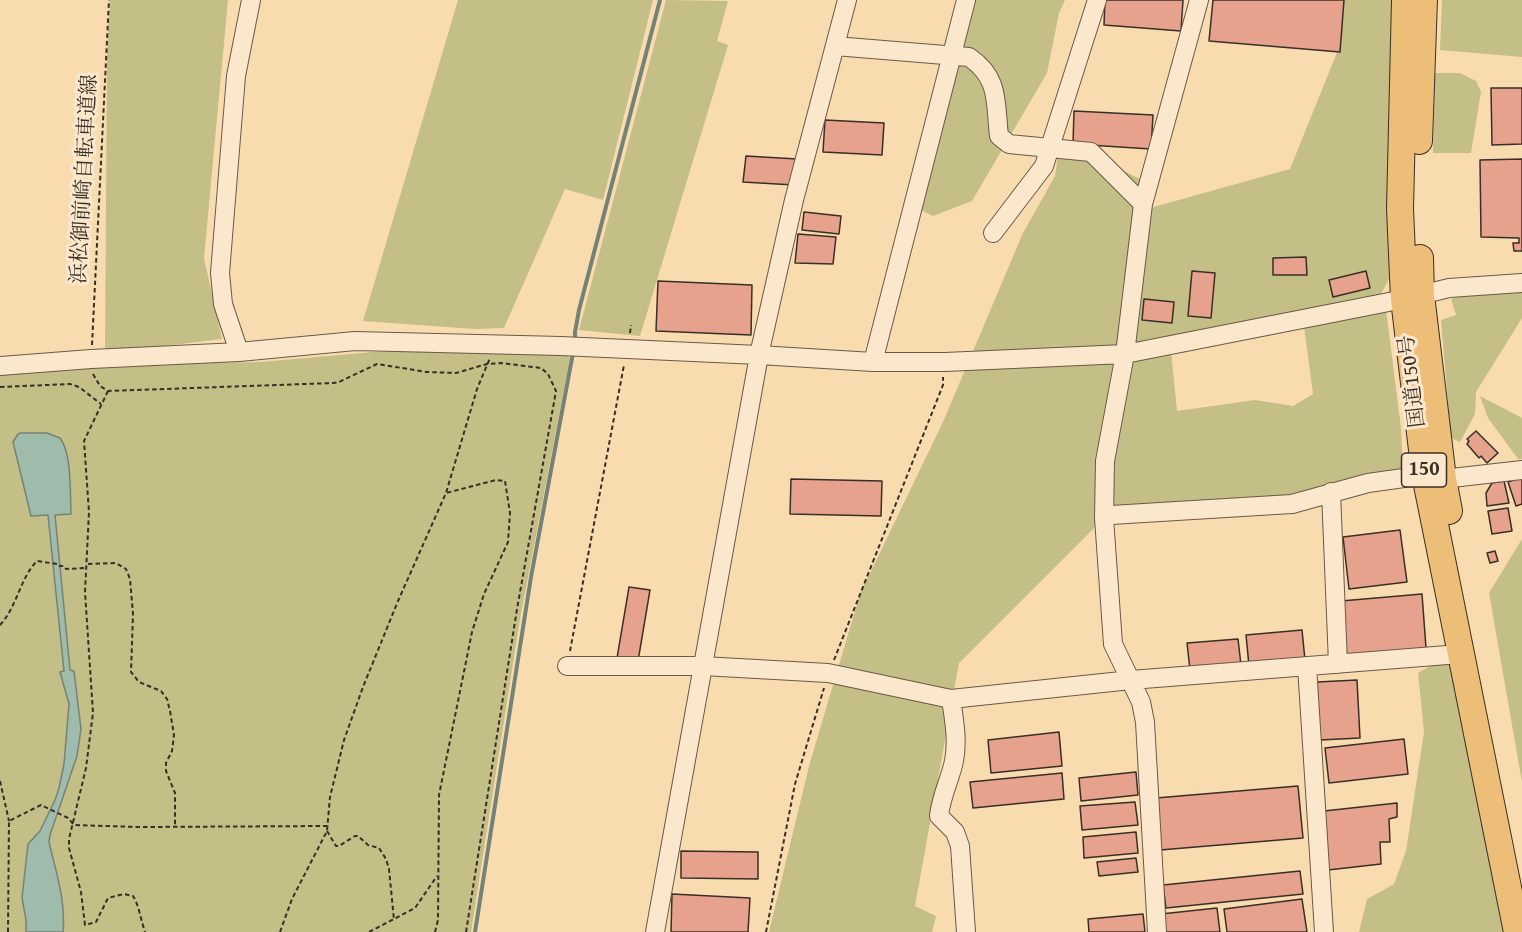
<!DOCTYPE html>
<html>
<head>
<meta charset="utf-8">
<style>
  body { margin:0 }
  canvas { display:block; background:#f9dbb0 }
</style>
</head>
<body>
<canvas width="1522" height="932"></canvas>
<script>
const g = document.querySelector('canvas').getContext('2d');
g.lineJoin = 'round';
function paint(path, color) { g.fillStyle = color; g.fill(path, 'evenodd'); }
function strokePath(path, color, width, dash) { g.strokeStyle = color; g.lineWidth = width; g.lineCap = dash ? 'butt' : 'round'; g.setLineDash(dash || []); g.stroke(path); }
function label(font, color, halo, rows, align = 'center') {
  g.font = font + ' "Gentium Book Plus","Noto Serif JP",serif'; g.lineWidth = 6; g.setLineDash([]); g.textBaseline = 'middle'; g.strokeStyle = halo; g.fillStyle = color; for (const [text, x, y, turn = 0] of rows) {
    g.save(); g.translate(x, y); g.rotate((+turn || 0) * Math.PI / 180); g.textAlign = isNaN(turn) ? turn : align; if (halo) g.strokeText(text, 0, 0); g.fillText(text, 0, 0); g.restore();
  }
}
paint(new Path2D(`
  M 110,0 L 228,0 L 204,258 L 222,339 L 105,353 L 107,56 Z
  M 458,0 L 653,0 L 603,200 L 565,189 L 504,328 L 475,329 L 363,321 Z
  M 666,0 L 728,1 L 717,41 L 728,45 L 640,336 L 579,330 Z
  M 972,0 L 1065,0 L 1059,13 L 1047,73 L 972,201 L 933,216 L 913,206 Z
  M 1344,0 L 1394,0 L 1387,191 L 1391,275 L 1381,294 L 1243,326 L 1126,348 L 1150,208 L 1290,169 L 1340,45 Z
  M 1442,0 L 1522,0 L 1522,57 L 1440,50 Z
  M 1435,73 L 1460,73 L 1476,81 L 1481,92 L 1471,153 L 1433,153 Z
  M 1059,149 L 1081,150 L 1148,183 L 1120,348 L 1171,351 L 1177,411 L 1255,400 L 1293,406 L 1313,394 L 1303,319 L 1386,310 L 1401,428 L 1403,471 L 1331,492 L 1104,518 L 959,663 L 915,906 L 936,916 L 932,932 L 769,932 L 809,766 L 860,594 L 943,422 L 1023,233 L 1055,176 Z
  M 1522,287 L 1522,318 L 1476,392 L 1475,414 L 1460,442 L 1451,438 L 1441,320 L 1456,315 L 1451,299 L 1464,294 Z
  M 486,349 L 565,353 L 570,358 L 520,619 L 471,932 L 0,932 L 0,373 L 82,369 L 101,365 L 261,362 L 373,352 Z
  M 1480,396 L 1522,418 L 1522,459 L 1518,459 L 1488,418 Z
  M 1522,539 L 1522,782 L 1489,593 Z
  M 1441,660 L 1453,664 L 1505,932 L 1359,932 L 1367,899 L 1394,884 L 1406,851 L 1424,732 L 1418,673 Z`), '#c4be87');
const water = new Path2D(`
  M 21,433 L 47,433 L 60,438 C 72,453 70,494 71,514 L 55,515 L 70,670 L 74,671 L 81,729 L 77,756 L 50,835 L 49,842 C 56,872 66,901 63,932 L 26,932 L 26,920 L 22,898 L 28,844 L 40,831 L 55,800 L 59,788 L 64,764 L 69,704 L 60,672 L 64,671 L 48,515 L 31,516 L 13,442 L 18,434 Z`);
paint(water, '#9ebbac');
strokePath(water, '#758376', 1.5);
strokePath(new Path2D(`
  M 575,342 L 575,332 L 579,310 L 660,0
  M 475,932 L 531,577 L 573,353`), '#758376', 4);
const building = new Path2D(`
  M 1105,0 L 1183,0 L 1181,31 L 1104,25 Z
  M 1213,0 L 1344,0 L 1340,52 L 1209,41 Z
  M 1491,88 L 1522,88 L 1522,144 L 1492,145 Z
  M 1074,111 L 1153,115 L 1151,149 L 1073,144 Z
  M 825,120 L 884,123 L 882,155 L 823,152 Z
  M 746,156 L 797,159 L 794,185 L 743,182 Z
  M 1522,159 L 1522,251 L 1514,251 L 1513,243 L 1519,243 L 1519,238 L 1481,237 L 1480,160 Z
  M 804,212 L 841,216 L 839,234 L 802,230 Z
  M 798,234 L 836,237 L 833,264 L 795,263 Z
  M 1306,257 L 1307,275 L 1273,275 L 1273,258 Z
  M 1192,271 L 1215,273 L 1211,318 L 1188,316 Z
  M 1366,271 L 1370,288 L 1333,297 L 1329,280 Z
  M 658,281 L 752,285 L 751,335 L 656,331 Z
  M 1144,299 L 1174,302 L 1172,323 L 1142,320 Z
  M 1476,431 L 1498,453 L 1487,463 L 1481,456 L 1479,458 L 1467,444 L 1469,441 L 1467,439 Z
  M 1522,477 L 1522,504 L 1516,506 L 1508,482 Z
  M 791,479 L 882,481 L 881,516 L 790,514 Z
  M 1504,481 L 1509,503 L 1487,506 L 1486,493 L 1492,483 Z
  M 1508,508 L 1512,531 L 1492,534 L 1488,511 Z
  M 1400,530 L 1407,582 L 1349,589 L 1343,537 Z
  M 1495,551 L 1498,561 L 1490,563 L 1487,553 Z
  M 629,587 L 650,590 L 638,661 L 617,658 Z
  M 1422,594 L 1426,648 L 1346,655 L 1341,601 Z
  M 1302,630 L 1305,660 L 1249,666 L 1246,635 Z
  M 1238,639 L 1241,665 L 1190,670 L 1187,643 Z
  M 1357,680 L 1360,738 L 1320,740 L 1317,682 Z
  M 1059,732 L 1062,766 L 991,773 L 988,740 Z
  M 1404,739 L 1408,774 L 1329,783 L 1325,748 Z
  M 1136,772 L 1138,795 L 1081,801 L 1079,778 Z
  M 1062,773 L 1064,799 L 973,808 L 970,782 Z
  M 1298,786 L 1303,838 L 1160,850 L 1156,798 Z
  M 1135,802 L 1138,825 L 1082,830 L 1080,806 Z
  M 1397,803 L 1397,817 L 1389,819 L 1390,842 L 1380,842 L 1381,864 L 1328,870 L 1324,811 Z
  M 1136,832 L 1138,853 L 1084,858 L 1083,837 Z
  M 681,851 L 758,852 L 758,879 L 681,878 Z
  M 1136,858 L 1138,872 L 1099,876 L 1097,862 Z
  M 1300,871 L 1303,894 L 1166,908 L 1163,885 Z
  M 672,894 L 750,898 L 748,932 L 671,932 Z
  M 1302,899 L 1307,932 L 1227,932 L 1224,909 Z
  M 1217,908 L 1220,932 L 1163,932 L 1161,914 Z
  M 1143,914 L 1145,932 L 1089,932 L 1088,919 Z`);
paint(building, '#e6a28d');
strokePath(building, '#382f26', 1.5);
const minor = new Path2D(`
  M 835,46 L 969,57 C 1000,78 995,102 999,136 L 1009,144 L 1091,152 L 1143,204
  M 993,233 L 1044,166 L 1097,0
  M 239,352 L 223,304 L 220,273 L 236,76 L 251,0
  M 873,362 L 966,0
  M 0,366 L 91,359 L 239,352 L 355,341 L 561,346 L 759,355 L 873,362 L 945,362 L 1125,354 L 1404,299 L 1449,288 L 1522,283
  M 1443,479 L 1522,470
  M 1331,492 L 1338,664
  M 1104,518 L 1111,515 L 1292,504 L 1368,483 L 1425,475
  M 567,666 L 703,666 L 828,673 L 951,699 L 1131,680 L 1460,654
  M 1307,666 L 1324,932
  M 951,699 C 954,719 958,740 954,761 C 950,780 941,796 939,816 L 955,832 L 960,846 L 966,932
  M 655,932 L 759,355 L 794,200 L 847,0
  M 1157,932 L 1145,722 L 1141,702 L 1113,644 L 1104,518 L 1105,461 L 1125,354 L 1143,204 L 1199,0`);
const highway = new Path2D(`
  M 1405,0 L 1400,209 L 1404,299 L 1425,475 L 1517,932
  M 1419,141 L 1424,0
  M 1420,258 L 1421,295 L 1443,479 L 1449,511`);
strokePath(minor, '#685a48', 20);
strokePath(highway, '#382f26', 28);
strokePath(new Path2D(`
  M 630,333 L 631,325
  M 92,345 L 109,0
  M 93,374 L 100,386 L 108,391 L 333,383 L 339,382 L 377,364 L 427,372 L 456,373 L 487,364 L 501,363 L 541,368 L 548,374 L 556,391 L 517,609 L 466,932
  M 0,387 L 70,384 L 79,387 L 101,404
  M 108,391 L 84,441 L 89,512 L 85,592 L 93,713 L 86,768 L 69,839 L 69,848 L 81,892 L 85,925 L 96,922 L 108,898 L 124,894 L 133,896 C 139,905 141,921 145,932
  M 88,564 L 116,563 L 126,569 L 130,579 L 133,614 L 131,672 L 139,682 L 161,691 L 167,699 L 170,711 L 174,735 L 172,751 L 166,763 L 166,771 L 175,793 L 175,826
  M 0,625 C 17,607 20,578 37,561 L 57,564 L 58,566 L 64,566 L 66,569 L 86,568
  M 570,651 L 624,365
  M 834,660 L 943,385 L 943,377
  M 0,781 L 9,821
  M 327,831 L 336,846 L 339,846 L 355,836 L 358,836 L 368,845 L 379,848 L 386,859 L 389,869 L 394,920
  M 8,932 L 9,821 L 41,805 L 68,818 L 74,825 L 139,827 L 328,826
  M 280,932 L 292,899 L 327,831 L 330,797 L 344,740 L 363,687 L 398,601 L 446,493 L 477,389 L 490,358
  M 369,932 L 415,908 L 437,876
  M 435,932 L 438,920 L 439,795 L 472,632 L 484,594 L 508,542 L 510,513 L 505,481 L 496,480 L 446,493
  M 766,932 L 795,784 L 824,688`), '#382f26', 2, [4.5, 3]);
strokePath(minor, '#fbe8cc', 18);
strokePath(highway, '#ecbe78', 26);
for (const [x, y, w] of [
  [1424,470,45]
]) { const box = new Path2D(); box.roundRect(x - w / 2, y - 17, w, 34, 4.5); g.fillStyle = '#fbe8cc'; g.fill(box); strokePath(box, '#382f26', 1.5); }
label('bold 20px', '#382f26', null, [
  ["150",1424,470]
]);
label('21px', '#382f26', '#fbe8cc', [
  ["浜松御前崎自転車道線",85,179,-87],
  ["国道150号",1413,381,-97]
]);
</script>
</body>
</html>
